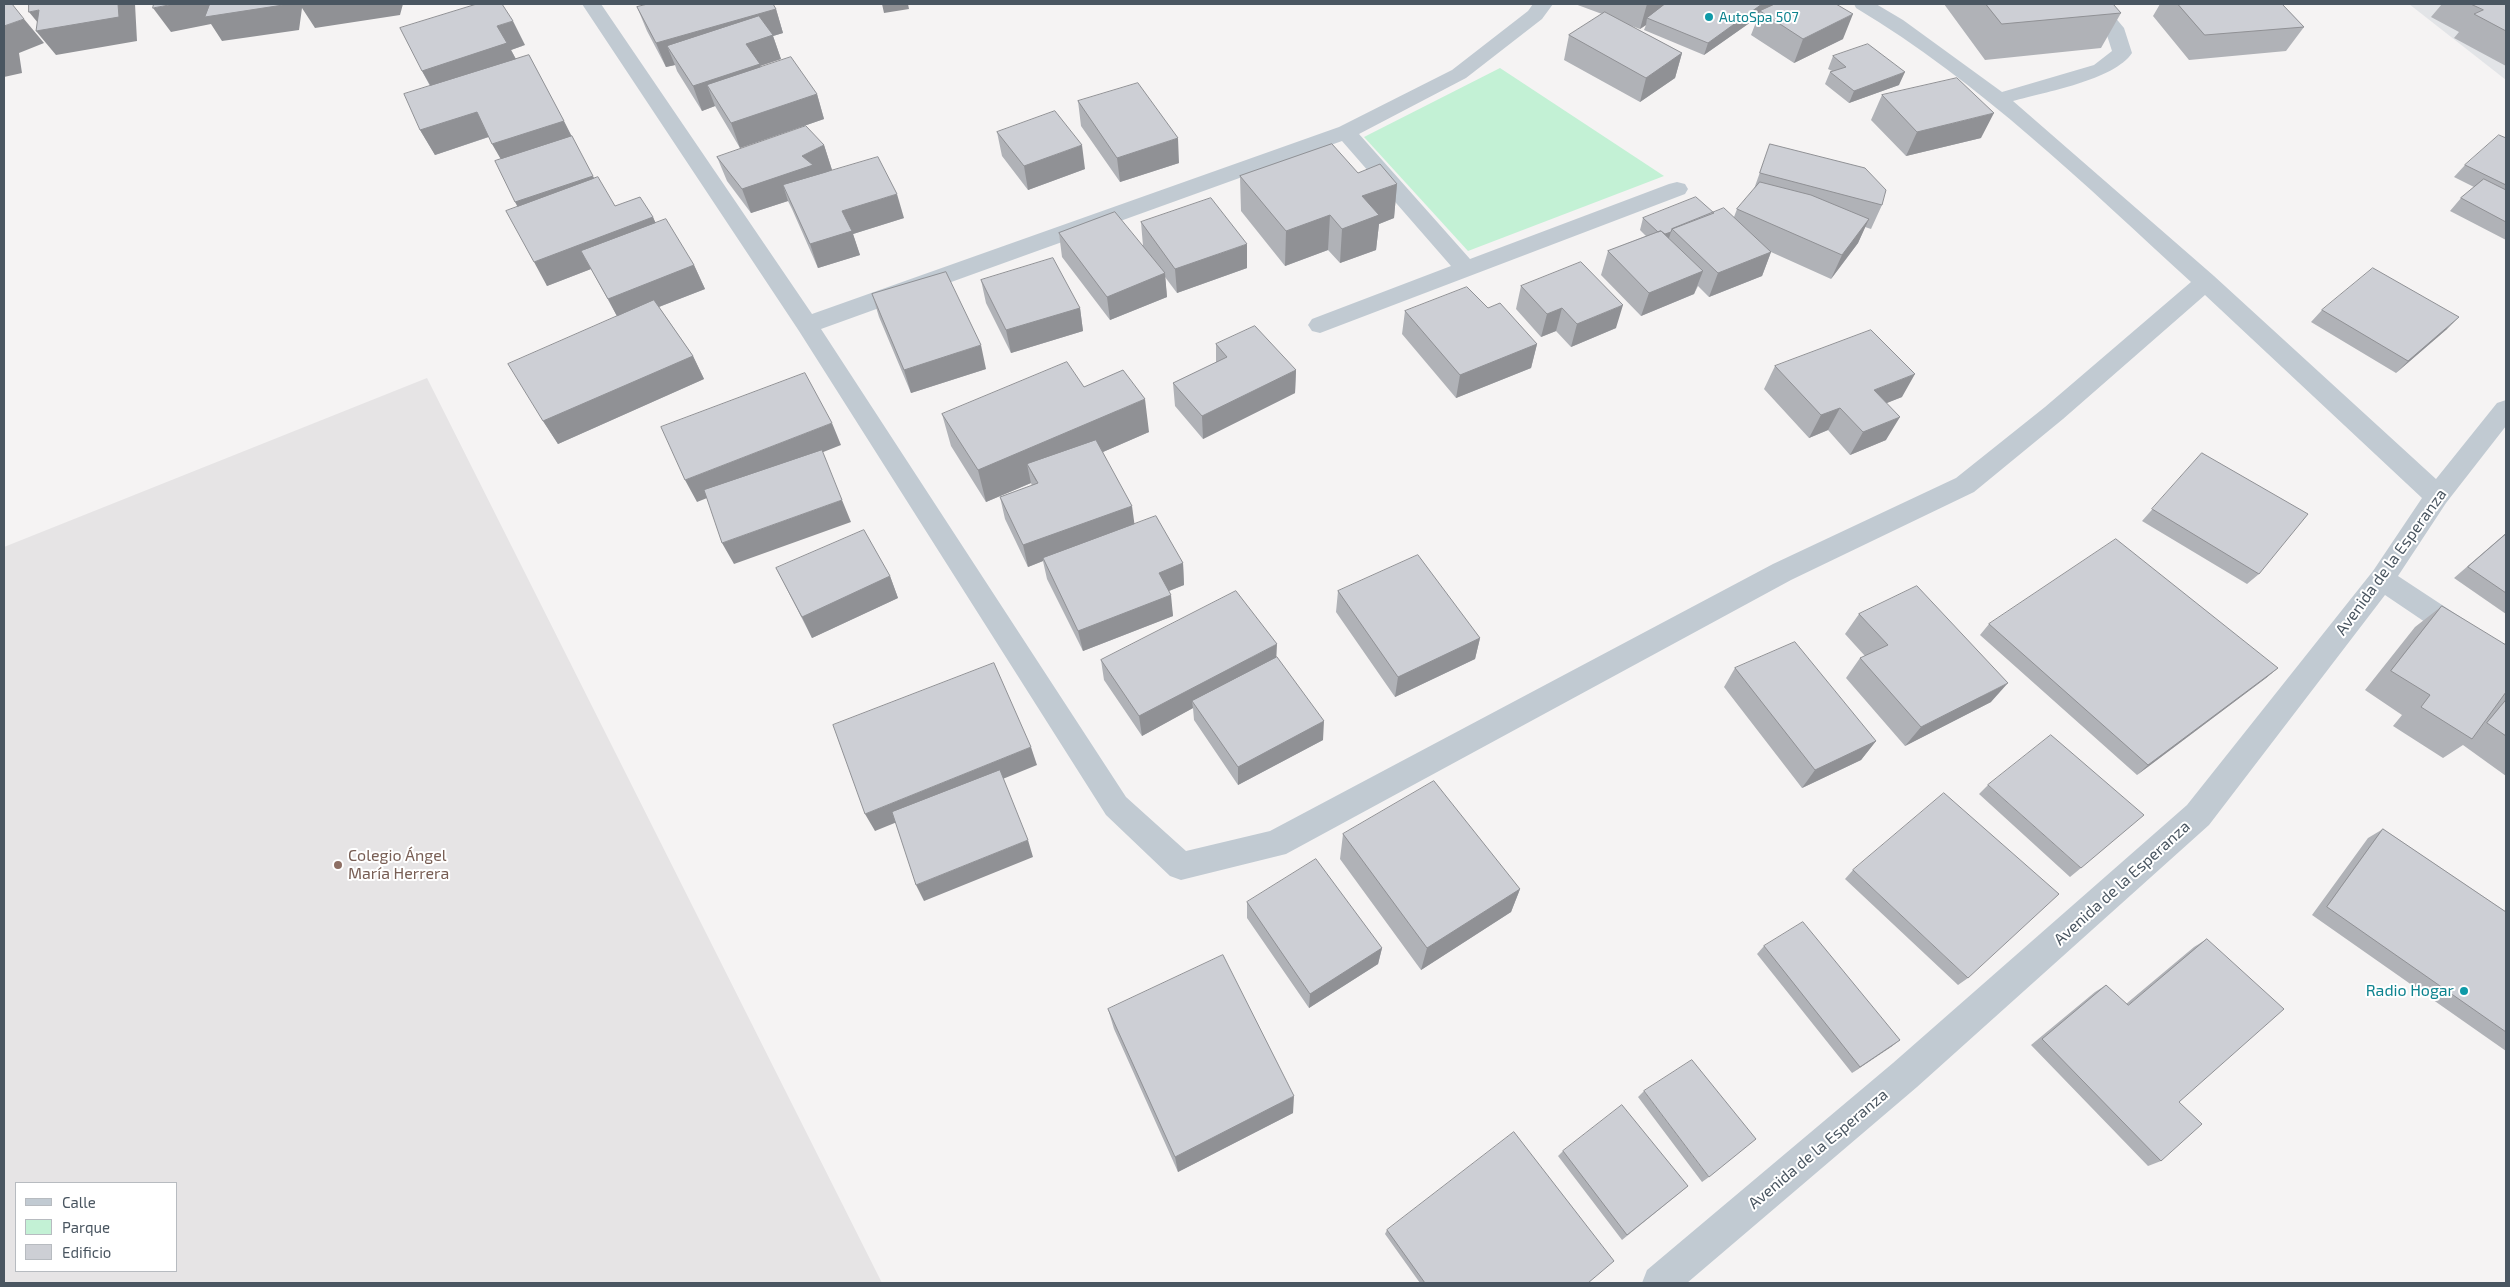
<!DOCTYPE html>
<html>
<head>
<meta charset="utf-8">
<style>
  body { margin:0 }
  #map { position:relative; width:2510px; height:1287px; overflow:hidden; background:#f5f3f3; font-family:"Exo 2",sans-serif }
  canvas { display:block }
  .frame { position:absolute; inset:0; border:5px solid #4a5661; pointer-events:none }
  .legend { position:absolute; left:15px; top:1182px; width:162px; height:90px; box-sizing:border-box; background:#fff; border:1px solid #b7bbc0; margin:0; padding:6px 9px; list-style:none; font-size:15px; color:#4a5661 }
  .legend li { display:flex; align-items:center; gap:10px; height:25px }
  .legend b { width:25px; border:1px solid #b7bbc0 }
</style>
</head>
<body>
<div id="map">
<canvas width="2510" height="1287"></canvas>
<div class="frame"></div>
<ul class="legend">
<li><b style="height:6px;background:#c1cad2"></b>Calle</li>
<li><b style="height:14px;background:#c3f1d5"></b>Parque</li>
<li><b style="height:14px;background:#cdcfd5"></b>Edificio</li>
</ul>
</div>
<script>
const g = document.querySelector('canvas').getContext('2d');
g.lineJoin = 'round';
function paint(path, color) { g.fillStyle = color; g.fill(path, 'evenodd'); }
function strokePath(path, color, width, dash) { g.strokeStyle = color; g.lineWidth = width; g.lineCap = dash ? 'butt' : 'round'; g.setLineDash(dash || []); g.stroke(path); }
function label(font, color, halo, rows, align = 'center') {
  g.font = font + ' "Exo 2",sans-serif'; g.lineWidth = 4; g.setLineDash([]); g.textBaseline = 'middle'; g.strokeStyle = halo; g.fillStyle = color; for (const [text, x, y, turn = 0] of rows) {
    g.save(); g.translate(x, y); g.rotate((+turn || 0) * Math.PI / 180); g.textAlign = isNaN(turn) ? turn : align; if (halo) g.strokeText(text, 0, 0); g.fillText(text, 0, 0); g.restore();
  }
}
paint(new Path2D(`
  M 427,378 L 882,1283 L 4,1283 L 4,547 ZM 16,1183 L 176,1183 L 176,1271 L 16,1271 Z`), '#e6e4e5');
paint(new Path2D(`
  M 2409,4 L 2506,4 L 2506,80 Z`), '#e2e4e7');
paint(new Path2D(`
  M 1500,68 L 1664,176 L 1468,251 L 1364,137 Z`), '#c3f1d5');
paint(new Path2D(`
  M 582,4 L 601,4 L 812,314 L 1339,127 L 1452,70 L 1528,11 L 1533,4 L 1553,4 L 1542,19 L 1466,78 L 1359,134 L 1470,259 L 1669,184 L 1677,182 L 1685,184 L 1688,189 L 1685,194 L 1320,333 L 1312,331 L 1308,325 L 1312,319 L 1451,266 L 1342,141 L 821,329 L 1126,797 L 1186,851 L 1270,831 L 1773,564 L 1956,478 L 2045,407 L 2191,282 C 2085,185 1980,82 1856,8 L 1854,4 L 1876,4 L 1903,20 L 2002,92 L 2094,65 L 2112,51 L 2105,29 L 2084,4 L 2104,4 L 2124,28 L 2132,53 C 2114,80 2045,92 2013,101 L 2214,276 L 2436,479 L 2497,403 L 2506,400 L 2506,426 L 2446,503 L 2398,576 L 2506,647 L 2506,674 L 2496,670 L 2385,595 L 2209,825 L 1917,1087 L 1687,1283 L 1642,1283 L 1647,1270 L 1893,1063 L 2187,805 L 2373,571 L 2422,498 L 2205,295 L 2063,419 L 1974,492 L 1791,580 L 1286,854 L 1181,880 L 1170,876 L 1106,815 L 799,331 Z`), '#c1cad2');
paint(new Path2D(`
  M 1575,4 L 1836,4 L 1843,39 L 1794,63 L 1751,35 L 1758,17 L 1704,55 L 1644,30 L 1646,25 L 1640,29 L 1629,25 L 1682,53 L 1675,78 L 1640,102 L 1564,60 L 1569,35 L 1602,14 Z
  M 1944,4 L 2113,4 L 2121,13 L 2101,48 L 1985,60 Z
  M 2160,4 L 2282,4 L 2304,27 L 2286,51 L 2189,60 L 2153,16 Z
  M 2442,4 L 2506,4 L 2506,66 L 2454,38 L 2459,32 L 2431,17 Z
  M 637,7 L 776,9 L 783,33 L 773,36 L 781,59 L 760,66 L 761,67 L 817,94 L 824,119 L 740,148 L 715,106 L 702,111 L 677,71 L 675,65 L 666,67 L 647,31 Z
  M 525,45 L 511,50 L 516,59 L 529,55 L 594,179 L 615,206 L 653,217 L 655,223 L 694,265 L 705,289 L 659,307 L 693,356 L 704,379 L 558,444 L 543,421 L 617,316 L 591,269 L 547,286 L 518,207 L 501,159 L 489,137 L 435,155 L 420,130 L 430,86 L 422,71 Z
  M 1833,56 L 1899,85 L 1849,103 L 1825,84 L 1830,72 L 1832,71 L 1828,69 Z
  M 1882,95 L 1981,138 L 1906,156 L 1871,120 Z
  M 1078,101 L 1179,163 L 1120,182 L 1081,126 Z
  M 997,132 L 1085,169 L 1028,190 L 1002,156 Z
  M 2506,138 L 2506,240 L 2450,211 L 2461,198 L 2474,187 L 2454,177 L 2465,165 Z
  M 1770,144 L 1882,205 L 1871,229 L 1865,227 L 1858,243 L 1831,279 L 1771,252 L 1762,276 L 1709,297 L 1698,286 L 1694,294 L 1641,316 L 1601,275 L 1608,251 L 1646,236 L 1640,230 L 1643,218 L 1714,213 L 1734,217 L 1737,209 L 1754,189 Z
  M 824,145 L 832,170 L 825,173 L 904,218 L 853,234 L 860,255 L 818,268 L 792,209 L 788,201 L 751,213 L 727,181 L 717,157 Z
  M 1358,173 L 1397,184 L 1394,218 L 1379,224 L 1376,250 L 1340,263 L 1328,250 L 1285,266 L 1241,211 L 1240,176 Z
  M 1141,222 L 1247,268 L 1177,293 L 1165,277 L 1167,297 L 1110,320 L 1062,257 L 1059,233 L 1143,246 Z
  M 981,280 L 1080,308 L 1083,331 L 1011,353 L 986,303 Z
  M 1521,286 L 1616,328 L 1571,347 L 1556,331 L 1541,337 L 1516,309 Z
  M 872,294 L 986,369 L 911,393 L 879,317 Z
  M 1488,308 L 1537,344 L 1531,368 L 1456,398 L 1402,334 L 1405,311 Z
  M 2322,310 L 2447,329 L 2396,373 L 2311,322 Z
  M 1216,344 L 1296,370 L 1295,393 L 1203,439 L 1175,406 L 1173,383 L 1216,363 Z
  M 1775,366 L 1902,397 L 1886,403 L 1886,440 L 1850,455 L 1828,430 L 1809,438 L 1764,389 Z
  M 1084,387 L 1149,432 L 1103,452 L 1134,524 L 1183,563 L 1184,585 L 1169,591 L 1173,616 L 1083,651 L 1047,579 L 1043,561 L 1028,567 L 1005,519 L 1000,497 L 1032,486 L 1031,483 L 986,502 L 951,446 L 942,414 Z
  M 2202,453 L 2259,574 L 2247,584 L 2142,521 Z
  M 2506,533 L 2506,614 L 2454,578 Z
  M 776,568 L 890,576 L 898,598 L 812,638 Z
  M 1338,591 L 1480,638 L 1475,659 L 1395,697 L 1336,612 Z
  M 2442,606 L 2505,694 L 2506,693 L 2506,776 L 2463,745 L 2443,758 L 2393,726 L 2402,715 L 2365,690 L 2415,627 Z
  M 1859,614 L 1991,702 L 1905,746 L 1846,678 L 1860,658 L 1865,656 L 1845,634 Z
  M 1989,624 L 2278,668 L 2266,678 L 2137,775 L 1980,635 Z
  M 1276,657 L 1323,740 L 1238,785 L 1194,720 L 1193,708 L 1142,736 L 1104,680 L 1101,660 Z
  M 1735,668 L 1876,741 L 1861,760 L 1802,788 L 1724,687 Z
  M 1988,785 L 2081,868 L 2070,877 L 1979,794 Z
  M 2383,829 L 2506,912 L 2506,1051 L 2312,915 L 2368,838 Z
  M 1343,834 L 1520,889 L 1511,912 L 1421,970 L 1340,859 Z
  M 1853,870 L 1968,978 L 1958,985 L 1845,879 Z
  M 1247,902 L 1382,948 L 1378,964 L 1309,1008 L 1247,918 Z
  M 2207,939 L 2179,1102 L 2161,1161 L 2148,1166 L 2031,1045 L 2095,992 L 2106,985 L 2126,1004 L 2194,947 Z
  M 1764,946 L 1900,1040 L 1852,1073 L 1757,954 Z
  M 1108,1009 L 1293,1113 L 1178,1172 L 1114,1029 Z
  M 1644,1091 L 1709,1177 L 1702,1182 L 1638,1097 Z
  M 1563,1151 L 1688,1186 L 1622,1240 L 1558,1156 Z
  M 1387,1230 L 1588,1283 L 1420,1283 L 1385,1234 Z`), '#b0b2b7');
paint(new Path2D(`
  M 118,4 L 135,4 L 137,41 L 56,55 L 36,31 L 43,29 L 29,12 L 39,10 Z
  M 174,4 L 403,4 L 400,15 L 315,28 L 302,8 L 299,30 L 222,41 L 211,24 L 171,32 L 153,8 Z
  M 882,4 L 908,4 L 909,9 L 884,13 Z
  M 1647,4 L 1670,4 L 1647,18 L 1646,25 L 1640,29 Z
  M 1762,4 L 1776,4 L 1760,11 L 1758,17 L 1704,55 L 1708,43 Z
  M 776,9 L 783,33 L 773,36 L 781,59 L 760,66 L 768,88 L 707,85 L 715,106 L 702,111 L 693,86 L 667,46 L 675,65 L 666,67 L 656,43 Z
  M 1853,14 L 1843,39 L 1794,63 L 1803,39 Z
  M 24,19 L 44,43 L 19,53 L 22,73 L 4,77 L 4,26 Z
  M 513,21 L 525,45 L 511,50 L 520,67 L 436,95 L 422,71 L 497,26 Z
  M 1682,53 L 1675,78 L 1640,102 L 1646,78 Z
  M 1905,72 L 1899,85 L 1849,103 L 1854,91 Z
  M 817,94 L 824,119 L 740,148 L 731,123 Z
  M 477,112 L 491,136 L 435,155 L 420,130 Z
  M 1994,113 L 1981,138 L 1906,156 L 1917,132 Z
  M 564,121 L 576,145 L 506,168 L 492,144 Z
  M 1178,138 L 1179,163 L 1120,182 L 1117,158 Z
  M 824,145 L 832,170 L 817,177 L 783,185 L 788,201 L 751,213 L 742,189 L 802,156 Z
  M 1082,145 L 1085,169 L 1028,190 L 1024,166 Z
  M 593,176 L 605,200 L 528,226 L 515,202 Z
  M 1397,184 L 1394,218 L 1379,224 L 1376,250 L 1340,263 L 1342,229 L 1362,196 Z
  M 897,194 L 904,218 L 853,234 L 860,255 L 818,268 L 810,244 L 842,211 Z
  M 1330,215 L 1328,250 L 1285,266 L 1286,231 Z
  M 653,217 L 664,241 L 581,251 L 591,269 L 547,286 L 534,262 Z
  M 1869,219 L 1858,243 L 1831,279 L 1842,255 Z
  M 1671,232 L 1667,244 L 1662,235 Z
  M 1247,244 L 1247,268 L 1177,293 L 1175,269 Z
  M 1771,252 L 1762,276 L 1709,297 L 1718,273 Z
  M 694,265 L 705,289 L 620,322 L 608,299 Z
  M 1703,271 L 1694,294 L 1641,316 L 1649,293 Z
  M 1165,273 L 1167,297 L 1110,320 L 1107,297 Z
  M 1623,305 L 1616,328 L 1571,347 L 1577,324 Z
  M 1080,308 L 1083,331 L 1011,353 L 1006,330 Z
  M 1562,308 L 1556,331 L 1541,337 L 1547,314 Z
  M 2459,317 L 2447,329 L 2396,373 L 2408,361 Z
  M 1537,344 L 1531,368 L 1456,398 L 1460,375 Z
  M 981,345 L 986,369 L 911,393 L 904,370 Z
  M 693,356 L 704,379 L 558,444 L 543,421 Z
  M 1296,370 L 1295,393 L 1203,439 L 1202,416 Z
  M 1915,374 L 1902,397 L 1862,413 L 1874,390 Z
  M 1145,399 L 1149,432 L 1036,481 L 1027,464 L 1031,483 L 986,502 L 978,470 Z
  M 1840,408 L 1828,430 L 1809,438 L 1821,415 Z
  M 1900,417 L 1886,440 L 1850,455 L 1863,432 Z
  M 832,423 L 841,445 L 697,502 L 685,480 Z
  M 842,500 L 851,522 L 734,564 L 722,543 Z
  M 1132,506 L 1135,528 L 1043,558 L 1043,561 L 1028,567 L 1023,545 Z
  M 1183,563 L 1184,585 L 1161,594 L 1159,573 Z
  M 890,576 L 898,598 L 812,638 L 802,617 Z
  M 1171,595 L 1173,616 L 1083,651 L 1078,631 Z
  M 1480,638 L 1475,659 L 1395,697 L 1398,677 Z
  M 1277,644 L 1276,664 L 1192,701 L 1193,708 L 1142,736 L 1139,716 Z
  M 2278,668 L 2266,678 L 2137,775 L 2148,765 Z
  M 2008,683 L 1991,702 L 1905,746 L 1921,727 Z
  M 1324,721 L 1323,740 L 1238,785 L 1238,767 Z
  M 1876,741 L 1861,760 L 1802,788 L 1815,770 Z
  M 1031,747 L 1037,765 L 875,831 L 865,814 Z
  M 1028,840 L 1033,857 L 924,901 L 916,885 Z
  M 1520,889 L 1511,912 L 1421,970 L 1427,948 Z
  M 1382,948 L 1378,964 L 1309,1008 L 1310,994 Z
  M 1900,1040 L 1891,1047 L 1852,1073 L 1860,1067 Z
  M 1294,1096 L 1293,1113 L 1178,1172 L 1175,1157 Z`), '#909195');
const building = new Path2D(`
  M 4,4 L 12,4 L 24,19 L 4,26 Z
  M 29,4 L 118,4 L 119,17 L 36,31 L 39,10 L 29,12 Z
  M 154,4 L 174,4 L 153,8 Z
  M 210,4 L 283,4 L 283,5 L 205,17 Z
  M 477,4 L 502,4 L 513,21 L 497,26 L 507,43 L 422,71 L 400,28 Z
  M 648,4 L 773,4 L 776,9 L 656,43 L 637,7 Z
  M 1665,4 L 1762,4 L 1708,43 L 1647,18 Z
  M 1775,4 L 1836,4 L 1853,14 L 1803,39 L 1760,11 Z
  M 1986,4 L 2113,4 L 2121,13 L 2002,24 Z
  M 2178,4 L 2282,4 L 2304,27 L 2205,35 Z
  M 2471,4 L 2506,4 L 2506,31 L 2474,14 L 2483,10 Z
  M 1605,12 L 1682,53 L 1646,78 L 1569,35 Z
  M 759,16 L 773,35 L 746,44 L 760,64 L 693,86 L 667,46 Z
  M 1868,44 L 1905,72 L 1854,91 L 1830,72 L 1846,67 L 1833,56 Z
  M 529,55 L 564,121 L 492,144 L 477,112 L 420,130 L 404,94 Z
  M 791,57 L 817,94 L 731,123 L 707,85 Z
  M 1957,78 L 1994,113 L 1917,132 L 1882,95 Z
  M 1138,83 L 1178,138 L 1117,158 L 1078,101 Z
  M 1055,111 L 1082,145 L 1024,166 L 997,132 Z
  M 806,126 L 824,145 L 802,156 L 813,165 L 742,189 L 717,157 Z
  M 2499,135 L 2506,138 L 2506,185 L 2465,165 Z
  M 572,136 L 593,176 L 515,202 L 495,161 Z
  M 1332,144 L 1358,173 L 1380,164 L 1397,184 L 1362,196 L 1379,215 L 1342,229 L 1330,215 L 1286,231 L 1240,176 Z
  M 1770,144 L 1865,168 L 1886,190 L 1882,205 L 1760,173 Z
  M 878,157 L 897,194 L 842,211 L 852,231 L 810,244 L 783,185 Z
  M 598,177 L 615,206 L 640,197 L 653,217 L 534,262 L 506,211 Z
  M 2484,179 L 2506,190 L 2506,222 L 2461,198 Z
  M 1760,182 L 1811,195 L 1869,219 L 1842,255 L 1737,209 Z
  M 1696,197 L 1714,213 L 1672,229 L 1671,232 L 1665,234 L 1661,231 L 1658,232 L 1643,218 Z
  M 1211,198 L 1247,244 L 1175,269 L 1141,222 Z
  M 1724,208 L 1771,252 L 1718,273 L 1672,229 Z
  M 1115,212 L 1165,273 L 1107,297 L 1059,233 Z
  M 666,219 L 694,265 L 608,299 L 581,251 Z
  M 1661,231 L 1703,271 L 1649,293 L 1608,251 Z
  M 1053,258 L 1080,308 L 1006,330 L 981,280 Z
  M 1581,262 L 1623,305 L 1577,324 L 1562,308 L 1547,314 L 1521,286 Z
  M 2373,268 L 2459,317 L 2408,361 L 2322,310 Z
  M 946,272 L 981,345 L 904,370 L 872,294 Z
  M 1467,287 L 1488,308 L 1500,303 L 1537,344 L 1460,375 L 1405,311 Z
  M 654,300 L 693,356 L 543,421 L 508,364 Z
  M 1255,326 L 1296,370 L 1202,416 L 1173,383 L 1227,357 L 1216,344 Z
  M 1871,330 L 1915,374 L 1874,390 L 1900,417 L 1863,432 L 1840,408 L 1821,415 L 1775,366 Z
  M 1067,362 L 1084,387 L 1123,370 L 1145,399 L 978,470 L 942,414 Z
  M 805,373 L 832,423 L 685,480 L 661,427 Z
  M 1096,440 L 1132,506 L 1023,545 L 1000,497 L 1038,483 L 1027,464 Z
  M 822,450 L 842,500 L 722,543 L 704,490 Z
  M 2202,453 L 2308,514 L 2259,574 L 2152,509 Z
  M 1156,516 L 1183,563 L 1159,573 L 1171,595 L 1078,631 L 1043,558 Z
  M 864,530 L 890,576 L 802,617 L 776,568 Z
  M 2506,534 L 2506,593 L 2468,567 Z
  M 2116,539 L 2278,668 L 2148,765 L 1989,624 Z
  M 1418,555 L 1480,638 L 1398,677 L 1338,591 Z
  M 1917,586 L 2008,683 L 1921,727 L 1860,658 L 1888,645 L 1859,614 Z
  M 1236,591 L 1277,644 L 1139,716 L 1101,660 Z
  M 2442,606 L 2506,645 L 2506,692 L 2472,739 L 2421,707 L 2430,695 L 2391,671 Z
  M 1795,642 L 1876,741 L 1815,770 L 1735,668 Z
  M 1277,657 L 1324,721 L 1238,767 L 1192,701 Z
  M 994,663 L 1031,747 L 865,814 L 833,725 Z
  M 2506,700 L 2506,736 L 2487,723 Z
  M 2051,735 L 2144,815 L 2081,868 L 1988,785 Z
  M 1000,770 L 1028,840 L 916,885 L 892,812 Z
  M 1434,781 L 1520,889 L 1427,948 L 1343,834 Z
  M 1944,793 L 2059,894 L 1968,978 L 1853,870 Z
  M 2383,829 L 2506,912 L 2506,1032 L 2327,907 Z
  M 1316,859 L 1382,948 L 1310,994 L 1247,902 Z
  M 1803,922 L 1900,1040 L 1860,1067 L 1764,946 Z
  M 2207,939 L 2284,1009 L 2179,1102 L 2202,1124 L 2161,1161 L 2042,1039 L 2106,985 L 2128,1005 Z
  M 1223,955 L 1294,1096 L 1175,1157 L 1108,1009 Z
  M 1692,1060 L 1756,1139 L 1709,1177 L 1644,1091 Z
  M 1622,1105 L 1688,1186 L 1627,1235 L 1563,1151 Z
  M 1514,1132 L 1614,1261 L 1588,1283 L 1425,1283 L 1387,1230 Z`);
paint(building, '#cdcfd5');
strokePath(building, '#909195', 1);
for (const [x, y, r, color] of [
  [1709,17,5,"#0f9aa8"],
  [338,865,5,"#8d6e63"],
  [2464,991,5,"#0f9aa8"]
]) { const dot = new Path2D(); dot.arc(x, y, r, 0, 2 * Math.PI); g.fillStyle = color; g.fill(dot); strokePath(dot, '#fff', 2); }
label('14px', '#0d838f', '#fff', [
  ["AutoSpa 507",1719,17]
], 'left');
label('16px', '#4a5661', '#fff', [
  ["Avenida de la Esperanza",2391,562,-54],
  ["Avenida de la Esperanza",2122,883,-42],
  ["Avenida de la Esperanza",1818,1149,-40]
]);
label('16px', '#785e54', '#fff', [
  ["Colegio Ángel",348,856],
  ["María Herrera",348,874]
], 'left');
label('16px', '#0d838f', '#fff', [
  ["Radio Hogar",2454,991]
], 'right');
</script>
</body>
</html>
